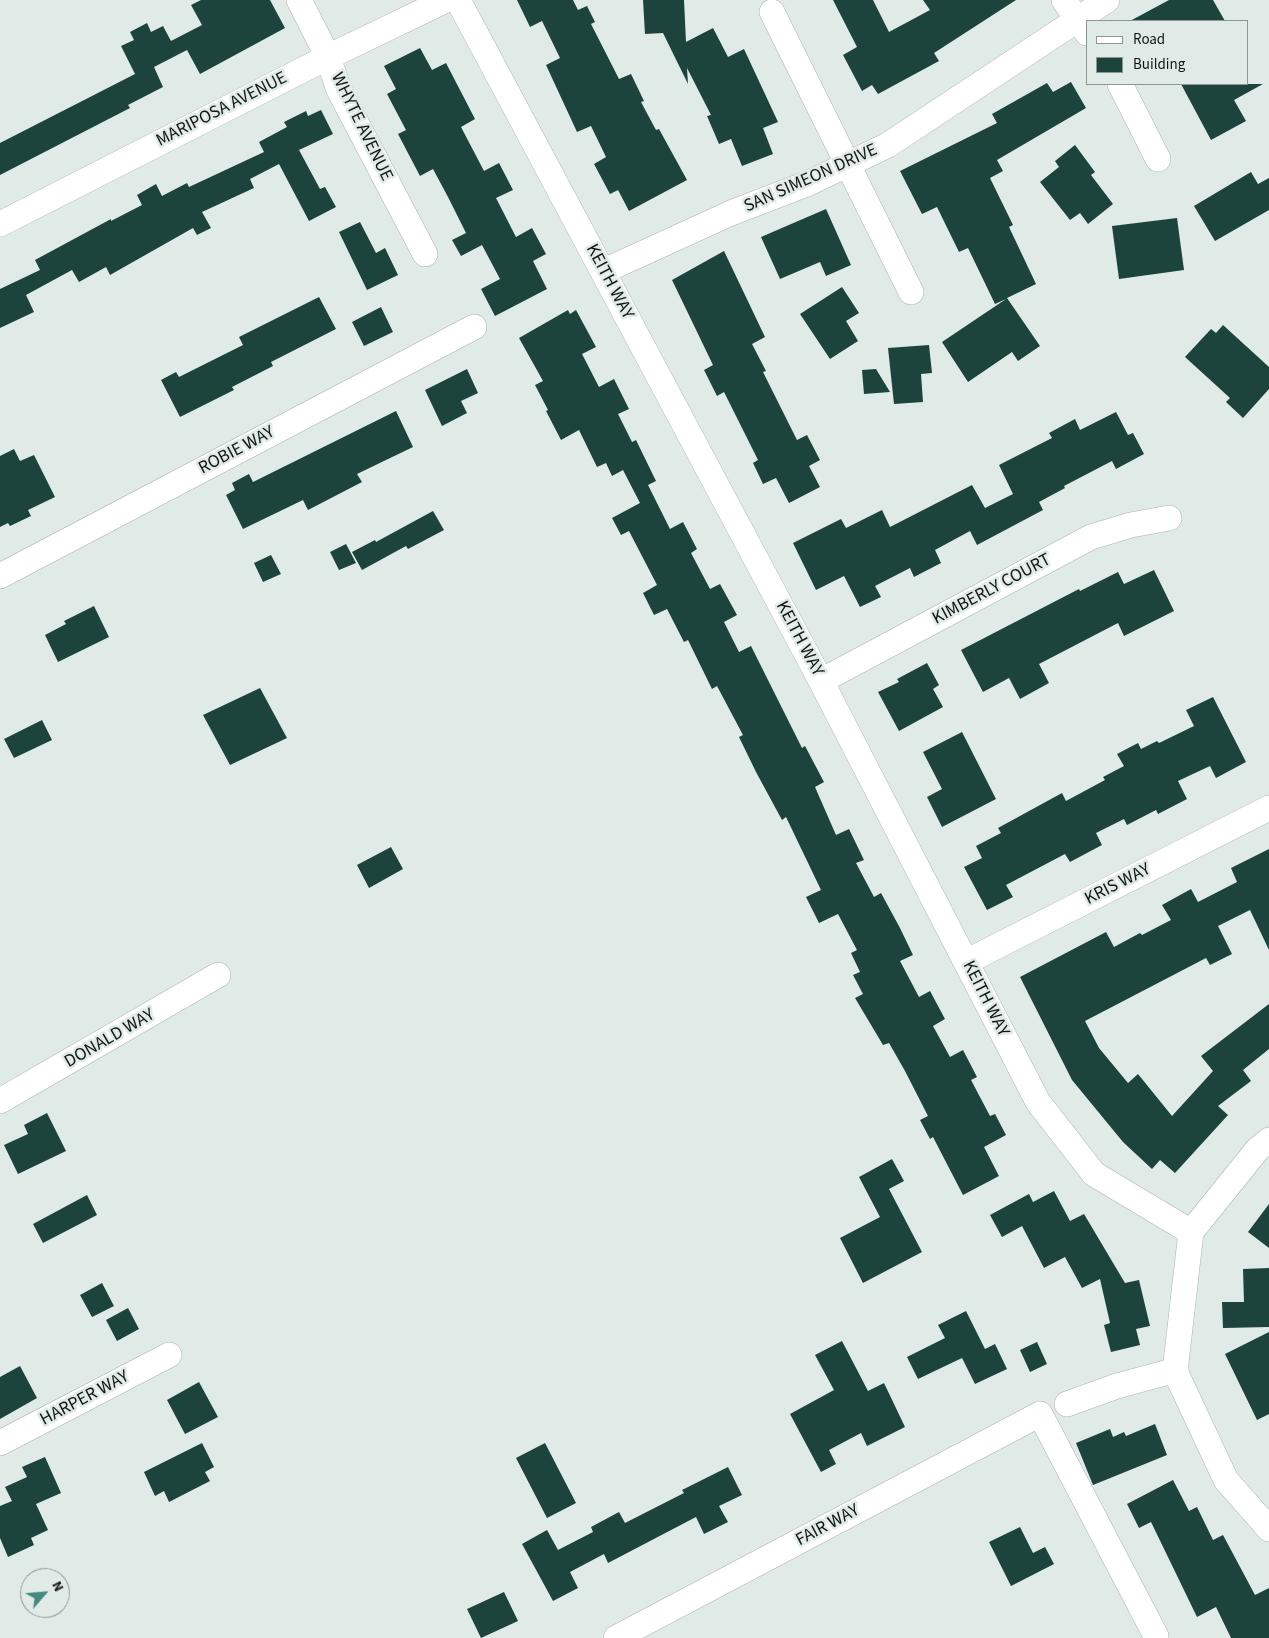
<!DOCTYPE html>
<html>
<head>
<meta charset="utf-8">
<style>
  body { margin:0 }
  #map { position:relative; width:1269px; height:1638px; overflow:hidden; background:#e0eae7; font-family:"Source Sans 3",sans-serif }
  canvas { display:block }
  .legend { position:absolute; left:1086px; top:20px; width:162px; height:65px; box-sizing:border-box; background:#e0eae7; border:1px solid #8e9593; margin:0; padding:6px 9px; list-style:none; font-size:15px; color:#131616 }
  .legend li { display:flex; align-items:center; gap:10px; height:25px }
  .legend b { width:25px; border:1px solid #8e9593 }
  .north { position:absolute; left:20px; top:1568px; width:50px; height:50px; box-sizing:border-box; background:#e0eae7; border:1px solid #8e9593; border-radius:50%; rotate:63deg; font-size:14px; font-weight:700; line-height:20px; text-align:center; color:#131616 }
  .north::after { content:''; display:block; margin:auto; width:18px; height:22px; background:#468a7f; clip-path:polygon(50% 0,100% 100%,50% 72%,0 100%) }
</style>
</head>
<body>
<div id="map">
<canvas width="1269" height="1638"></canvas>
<ul class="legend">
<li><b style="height:6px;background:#fff"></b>Road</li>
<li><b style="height:14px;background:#1c433c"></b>Building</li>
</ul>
<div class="north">N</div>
</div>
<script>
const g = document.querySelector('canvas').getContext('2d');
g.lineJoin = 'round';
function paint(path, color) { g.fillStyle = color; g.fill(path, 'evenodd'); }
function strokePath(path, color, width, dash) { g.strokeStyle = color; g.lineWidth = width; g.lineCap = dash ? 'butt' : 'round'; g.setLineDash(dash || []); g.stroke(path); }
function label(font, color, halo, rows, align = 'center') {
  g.font = font + ' "Source Sans 3",sans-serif'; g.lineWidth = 5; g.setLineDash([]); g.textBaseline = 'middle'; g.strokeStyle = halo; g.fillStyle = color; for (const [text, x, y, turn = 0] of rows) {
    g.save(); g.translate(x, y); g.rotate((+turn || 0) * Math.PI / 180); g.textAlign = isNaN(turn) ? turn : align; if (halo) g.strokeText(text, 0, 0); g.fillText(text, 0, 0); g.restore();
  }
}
paint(new Path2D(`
  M 201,0 L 270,0 L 285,28 L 200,74 L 187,50 L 154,67 L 163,87 L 128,105 L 130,108 L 0,175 L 0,143 L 135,74 L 121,46 L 134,40 L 130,32 L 147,23 L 151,32 L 163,26 L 171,41 L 202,25 L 191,5 Z
  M 517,0 L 573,0 L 578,10 L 587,6 L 595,22 L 591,24 L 619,79 L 631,74 L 644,101 L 641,102 L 656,130 L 659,129 L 687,180 L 629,211 L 618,190 L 610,194 L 594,164 L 606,157 L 591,126 L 577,132 L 546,65 L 560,58 L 542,21 L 530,27 Z
  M 643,0 L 684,0 L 686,42 L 713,28 L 728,57 L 744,49 L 778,122 L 763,128 L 773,154 L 742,166 L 731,139 L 719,144 L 707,116 L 711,115 L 687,68 L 688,84 L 663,33 L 645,34 Z
  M 833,0 L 873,0 L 889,32 L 930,10 L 923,0 L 1016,0 L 934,53 L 939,61 L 878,94 L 872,85 L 862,91 L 843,55 L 857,47 Z
  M 1169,0 L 1213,0 L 1225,21 L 1130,21 Z
  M 420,48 L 432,70 L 446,63 L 475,119 L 461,127 L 484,171 L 499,163 L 513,190 L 496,198 L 516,237 L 532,228 L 546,254 L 533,261 L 547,289 L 495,316 L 481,289 L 500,279 L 482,245 L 461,256 L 452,240 L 466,233 L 448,197 L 433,169 L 420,176 L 398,134 L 406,130 L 387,94 L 396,89 L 384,66 Z
  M 1071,82 L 1086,108 L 997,160 L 1003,171 L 990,178 L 1013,225 L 1009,227 L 1036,284 L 1007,298 L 1040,346 L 1018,361 L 1012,352 L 968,382 L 942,342 L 1006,299 L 995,304 L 968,248 L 959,252 L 937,207 L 922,214 L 900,171 L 997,123 L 992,114 L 1047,83 L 1053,92 Z
  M 1181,84 L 1263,84 L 1234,100 L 1246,121 L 1211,140 Z
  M 321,110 L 333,134 L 299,150 L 320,189 L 325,187 L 336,207 L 309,221 L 279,164 L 250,179 L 254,188 L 202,212 L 211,228 L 197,235 L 193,228 L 110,275 L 106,267 L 79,282 L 72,270 L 26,295 L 34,312 L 0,328 L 0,289 L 40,270 L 35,260 L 111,219 L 111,221 L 142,205 L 137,195 L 156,184 L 162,196 L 187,183 L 189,187 L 264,152 L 259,142 L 287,127 L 284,122 L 306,111 L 308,116 Z
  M 1075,145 L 1095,172 L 1091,175 L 1113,204 L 1088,224 L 1080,213 L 1070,220 L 1040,182 L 1059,167 L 1055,161 Z
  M 1251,172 L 1258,184 L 1269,178 L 1269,210 L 1215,241 L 1194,206 Z
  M 826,209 L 851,265 L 826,276 L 820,262 L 780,279 L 761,237 Z
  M 1177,218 L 1184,270 L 1119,279 L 1112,226 Z
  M 360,222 L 376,253 L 385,248 L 398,275 L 367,290 L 339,232 Z
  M 724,251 L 765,337 L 752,344 L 766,371 L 763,372 L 797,440 L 807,435 L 820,460 L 809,466 L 820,487 L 789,503 L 776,478 L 763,484 L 753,463 L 758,460 L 724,392 L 717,396 L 704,370 L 713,365 L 672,280 Z
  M 842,287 L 859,313 L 846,321 L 858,341 L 830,359 L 800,314 Z
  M 319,297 L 336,329 L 271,362 L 273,366 L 232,387 L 234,390 L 180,417 L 161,380 L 176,372 L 179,377 L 243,345 L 239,337 Z
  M 381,307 L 393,332 L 364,346 L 352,322 Z
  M 568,310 L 570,314 L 576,310 L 596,347 L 582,354 L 599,387 L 614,379 L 629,409 L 618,414 L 632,442 L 636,440 L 656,481 L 648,485 L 670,529 L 683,522 L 697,549 L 691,553 L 710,589 L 720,584 L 737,615 L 724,622 L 739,652 L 751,646 L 802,748 L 805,746 L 824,782 L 815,787 L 836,835 L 849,829 L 864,860 L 856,863 L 874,897 L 881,893 L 900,928 L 913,955 L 900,961 L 919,997 L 930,991 L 945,1019 L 933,1026 L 950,1057 L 963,1050 L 977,1077 L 971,1080 L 990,1116 L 995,1114 L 1006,1135 L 984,1147 L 999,1176 L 963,1195 L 933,1137 L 930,1139 L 920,1120 L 928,1116 L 905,1071 L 889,1043 L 883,1045 L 855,998 L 863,994 L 853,975 L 860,972 L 851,953 L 857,950 L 838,914 L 819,923 L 806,897 L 821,890 L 786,817 L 782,820 L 756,772 L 739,737 L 743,735 L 717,686 L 712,689 L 688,640 L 684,642 L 667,609 L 654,615 L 643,593 L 657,585 L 629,531 L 621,535 L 612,518 L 640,503 L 623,470 L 612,476 L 606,463 L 597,467 L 579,430 L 561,440 L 546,411 L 548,410 L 535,385 L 543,381 L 519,338 Z
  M 1223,325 L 1269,367 L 1269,389 L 1243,418 L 1226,402 L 1230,398 L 1185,357 L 1211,329 L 1216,333 Z
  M 929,345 L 932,373 L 921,374 L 923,402 L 894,404 L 888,348 Z
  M 467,369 L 478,393 L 461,401 L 467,413 L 442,426 L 425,390 Z
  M 876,369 L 890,392 L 864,394 L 862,370 Z
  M 396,411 L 413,447 L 357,474 L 362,482 L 308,510 L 303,500 L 243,529 L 226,495 L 235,490 L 232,483 L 249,474 L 253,482 Z
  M 1116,412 L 1128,435 L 1133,433 L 1144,454 L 1116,469 L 1112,461 L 1064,486 L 1065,488 L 1039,502 L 1043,510 L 977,545 L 970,531 L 935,550 L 941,563 L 914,577 L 910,568 L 875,586 L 881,597 L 860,607 L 844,576 L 816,590 L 793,543 L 841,519 L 846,528 L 882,510 L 890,527 L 972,485 L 985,508 L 1013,494 L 999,465 L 1052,438 L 1049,433 L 1075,419 L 1080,430 Z
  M 14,449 L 20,461 L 34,455 L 55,497 L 28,510 L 31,516 L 10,526 L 8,523 L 0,527 L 0,456 Z
  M 433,511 L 444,530 L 408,549 L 406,546 L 362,570 L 352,552 L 375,540 L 376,542 Z
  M 346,544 L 356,563 L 339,570 L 330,552 Z
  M 271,555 L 281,574 L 263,582 L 254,563 Z
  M 1154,570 L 1174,611 L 1124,636 L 1118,623 L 1039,664 L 1049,683 L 1020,699 L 1009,678 L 983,692 L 961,650 L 1079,589 L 1080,591 L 1118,572 L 1124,584 Z
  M 94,606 L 109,637 L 58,662 L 45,635 L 66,624 L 64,621 Z
  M 927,663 L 939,685 L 933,689 L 943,707 L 899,731 L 878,692 L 899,682 L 897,679 Z
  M 260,688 L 287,738 L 230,765 L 203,715 Z
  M 1213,697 L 1246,762 L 1216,778 L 1210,766 L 1178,781 L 1187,799 L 1158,814 L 1156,810 L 1127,825 L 1124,819 L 1096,833 L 1102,845 L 1070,862 L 1065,854 L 1006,885 L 1013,897 L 987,910 L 964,867 L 982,858 L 976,846 L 1001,833 L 998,828 L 1062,793 L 1066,801 L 1105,780 L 1103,777 L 1124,766 L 1117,754 L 1138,743 L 1141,749 L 1157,741 L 1159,743 L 1194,726 L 1186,710 Z
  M 42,720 L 52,740 L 14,758 L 4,739 Z
  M 962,732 L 996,799 L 942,827 L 927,797 L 942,789 L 923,752 Z
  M 391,847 L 403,869 L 369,888 L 357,865 Z
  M 1269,849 L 1269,950 L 1250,910 L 1218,926 L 1232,954 L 1210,965 L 1206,958 L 1085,1021 L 1099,1048 L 1128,1083 L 1138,1074 L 1172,1116 L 1213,1071 L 1201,1056 L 1269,1004 L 1269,1049 L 1243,1070 L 1251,1081 L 1218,1106 L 1228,1115 L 1175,1173 L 1160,1160 L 1152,1169 L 1123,1142 L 1072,1080 L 1020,977 L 1106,932 L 1114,947 L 1140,933 L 1142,935 L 1171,920 L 1162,905 L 1191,889 L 1198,902 L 1237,882 L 1231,868 Z
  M 47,1113 L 66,1151 L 18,1174 L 4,1145 L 28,1134 L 24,1125 Z
  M 892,1159 L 904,1181 L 889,1189 L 922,1252 L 863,1283 L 840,1238 L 880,1217 L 859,1177 Z
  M 1054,1191 L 1070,1221 L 1084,1214 L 1125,1283 L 1139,1280 L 1150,1326 L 1136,1329 L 1140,1345 L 1111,1352 L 1104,1325 L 1110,1323 L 1100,1279 L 1082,1288 L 1065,1257 L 1044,1268 L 1022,1226 L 1002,1237 L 990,1215 L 1029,1194 L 1033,1202 Z
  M 87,1195 L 97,1215 L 43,1243 L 33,1224 Z
  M 1269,1204 L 1269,1248 L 1248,1232 Z
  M 1269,1268 L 1269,1327 L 1223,1328 L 1222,1302 L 1244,1302 L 1243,1269 Z
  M 102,1283 L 114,1306 L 92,1317 L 80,1295 Z
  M 128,1308 L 139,1329 L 117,1341 L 106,1320 Z
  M 966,1311 L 985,1349 L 995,1344 L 1007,1369 L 975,1384 L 962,1358 L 918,1379 L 907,1357 L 945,1338 L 938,1325 Z
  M 1269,1332 L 1269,1414 L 1257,1420 L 1225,1354 Z
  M 842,1341 L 868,1391 L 884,1383 L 905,1427 L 867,1446 L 861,1433 L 829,1450 L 836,1464 L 821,1472 L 790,1414 L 834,1390 L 815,1355 Z
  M 1037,1342 L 1047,1364 L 1030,1372 L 1020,1350 Z
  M 20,1366 L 37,1398 L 0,1419 L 0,1377 Z
  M 199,1382 L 218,1417 L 185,1434 L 167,1400 Z
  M 1155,1424 L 1167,1455 L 1093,1485 L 1076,1443 L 1110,1429 L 1113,1437 L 1124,1432 L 1126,1436 Z
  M 202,1443 L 214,1467 L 205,1472 L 210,1481 L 169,1502 L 164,1491 L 155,1496 L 144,1472 Z
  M 545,1443 L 576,1503 L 547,1518 L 516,1458 Z
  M 45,1457 L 61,1493 L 36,1504 L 48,1530 L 31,1538 L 34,1545 L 8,1557 L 0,1538 L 0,1506 L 12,1501 L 5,1487 L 27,1477 L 22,1467 Z
  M 728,1467 L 742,1495 L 719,1506 L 728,1522 L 704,1534 L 696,1517 L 608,1563 L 604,1554 L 570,1572 L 578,1588 L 553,1601 L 522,1544 L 547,1530 L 558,1550 L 593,1532 L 591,1527 L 619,1512 L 625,1523 L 684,1493 L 682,1490 Z
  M 1173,1480 L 1189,1511 L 1197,1507 L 1213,1540 L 1223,1535 L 1255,1595 L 1269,1588 L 1269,1638 L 1231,1638 L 1216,1607 L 1197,1617 L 1151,1522 L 1139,1528 L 1127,1504 Z
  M 1020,1527 L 1033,1553 L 1045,1547 L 1054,1564 L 1011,1586 L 989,1542 Z
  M 504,1592 L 518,1621 L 481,1638 L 467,1609 Z`), '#1c433c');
const minor = new Path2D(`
  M 299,0 L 328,57 L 339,90 L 425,254
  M 458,0 L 821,681 L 1038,1102 L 1094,1174 L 1191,1232
  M 1064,0 L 1087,33
  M 772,12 L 911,292
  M 1120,84 L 1158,159
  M 0,224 L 328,57 L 446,0
  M 604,271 L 731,213 L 809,183 L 888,145 L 1107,0
  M 0,576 L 474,327
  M 821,681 L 1091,537 L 1131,525 L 1169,518
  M 966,962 L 1269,808
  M 0,1101 L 218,975
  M 1269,1140 L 1257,1150 L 1191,1232 L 1175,1371 L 1226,1480 L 1269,1529
  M 1067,1404 L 1117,1386 L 1176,1370
  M 0,1443 L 169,1355
  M 616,1638 L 1040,1414 L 1156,1636`);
strokePath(minor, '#aab3b1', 26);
strokePath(minor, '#fff', 25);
label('18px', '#131616', '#e0eae7', [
  ["MARIPOSA AVENUE",222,110,-27],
  ["WHYTE AVENUE",361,127,64],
  ["SAN SIMEON DRIVE",811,179,-24],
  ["KEITH WAY",609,282,62],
  ["ROBIE WAY",237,451,-28],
  ["KIMBERLY COURT",992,590,-28],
  ["KEITH WAY",799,639,62],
  ["KRIS WAY",1118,885,-27],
  ["KEITH WAY",985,999,63],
  ["DONALD WAY",110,1039,-30],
  ["HARPER WAY",85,1399,-28],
  ["FAIR WAY",828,1526,-28]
]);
</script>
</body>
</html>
